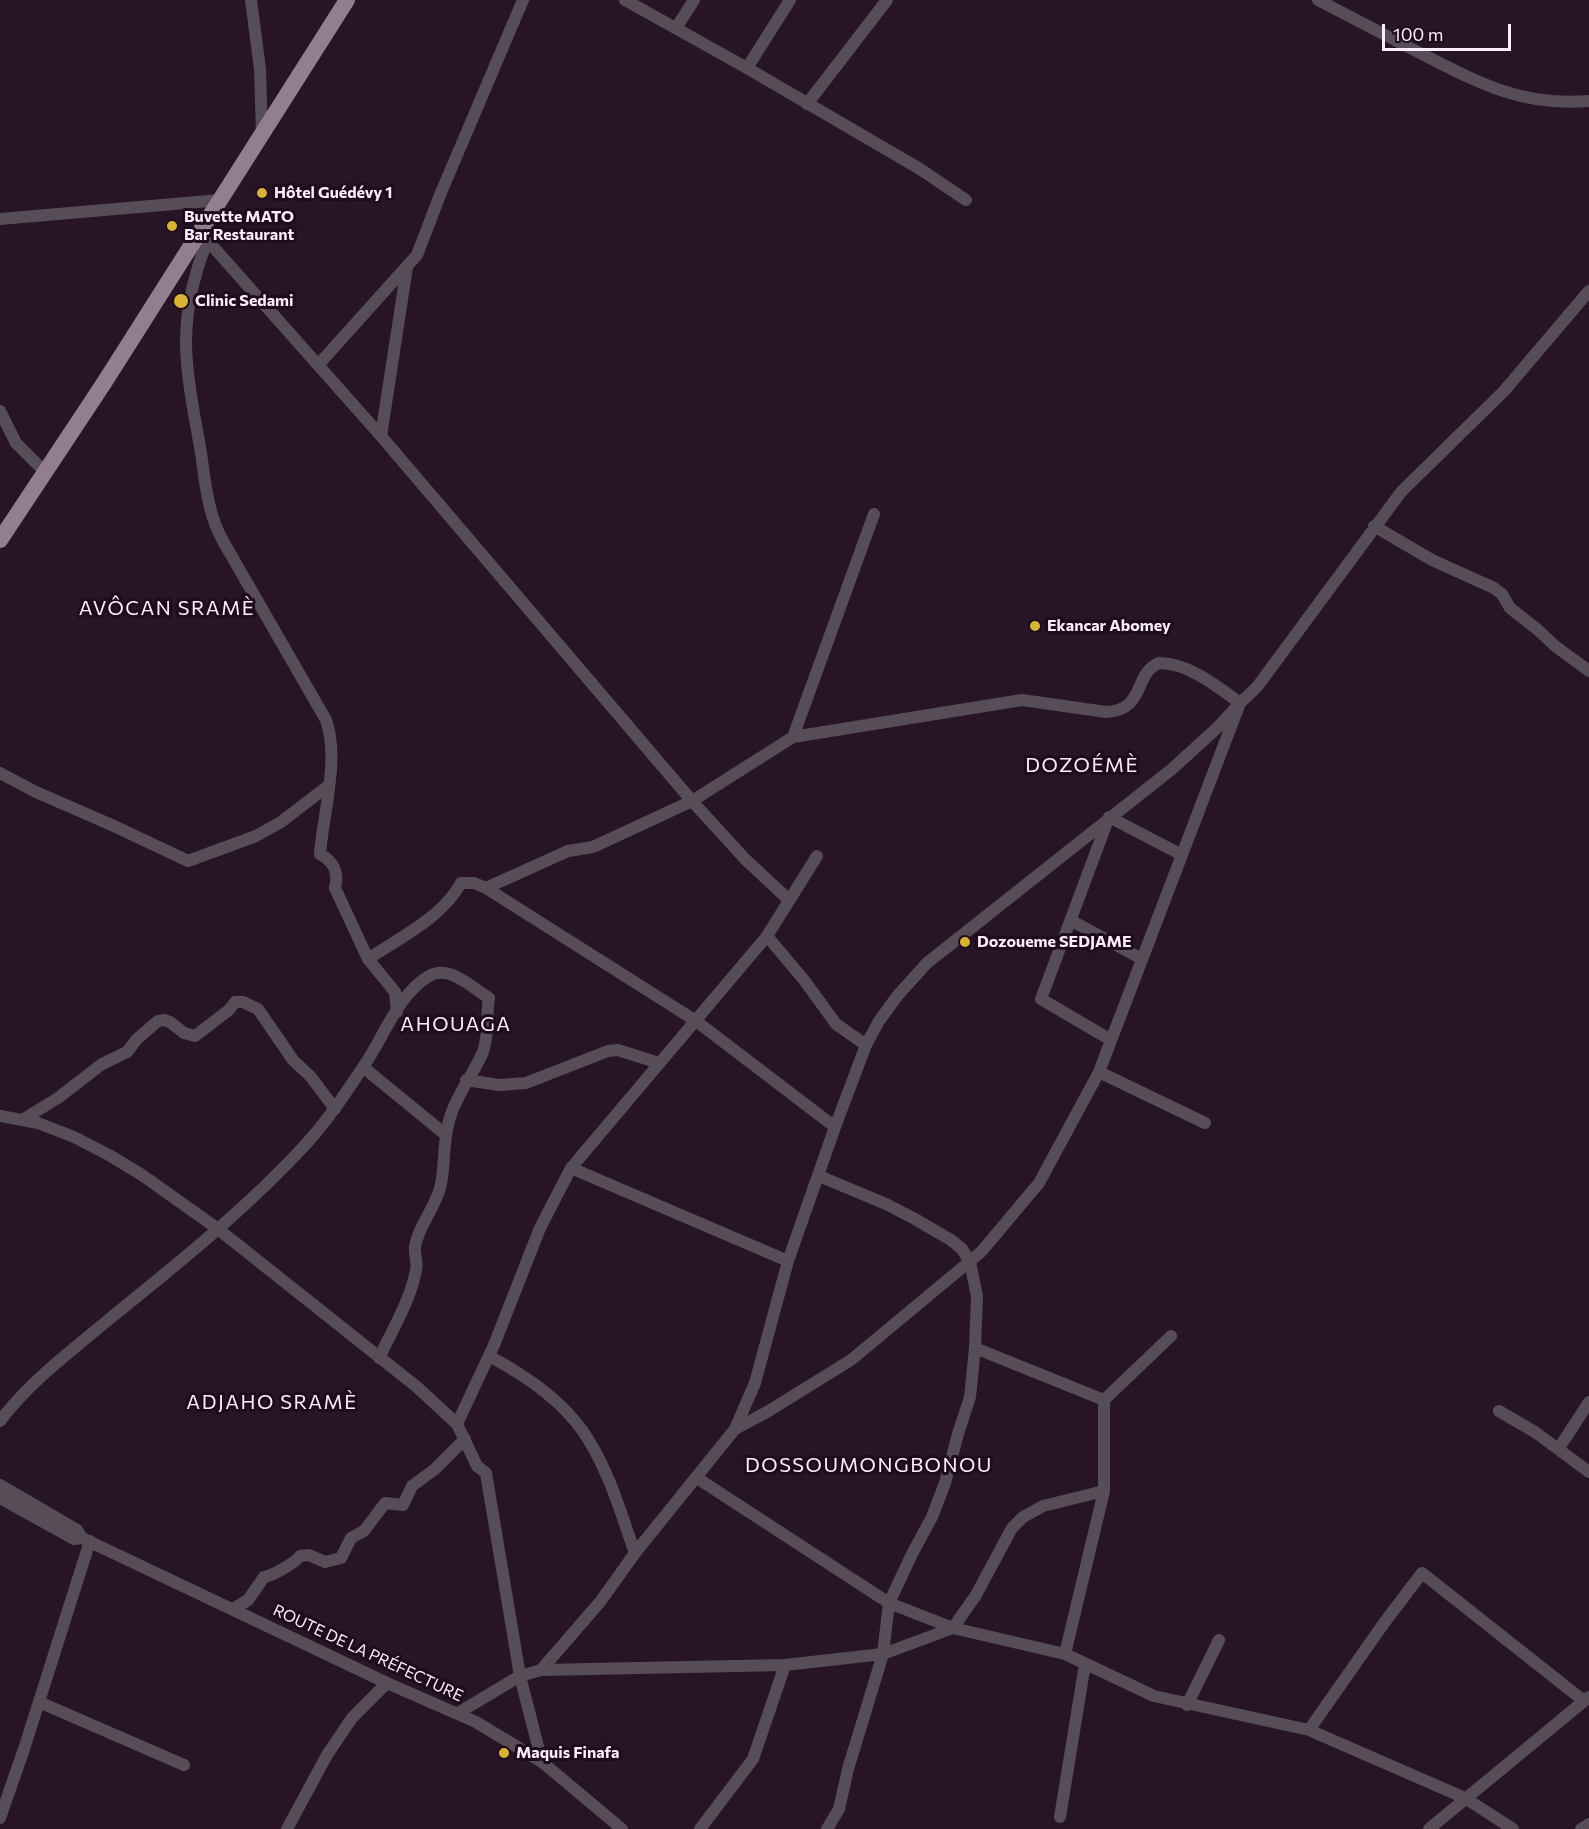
<!DOCTYPE html>
<html>
<head>
<meta charset="utf-8">
<style>
  body { margin:0 }
  #map { position:relative; width:1589px; height:1829px; overflow:hidden; background:#281427; font-family:Commissioner,sans-serif }
  canvas { display:block }
  .scale { position:absolute; left:1382px; top:24px; width:129px; height:27px; box-sizing:border-box; border:3px solid #fbedfa; border-top:0; padding-left:8px; font-size:18px; line-height:21px; white-space:nowrap; color:#fbedfa; -webkit-text-stroke:4px #1e0b1e; paint-order:stroke }
</style>
</head>
<body>
<div id="map">
<canvas width="1589" height="1829"></canvas>
<div class="scale">100 m</div>
</div>
<script>
const g = document.querySelector('canvas').getContext('2d');
g.lineJoin = 'round';
function strokePath(path, color, width, dash) { g.strokeStyle = color; g.lineWidth = width; g.lineCap = dash ? 'butt' : 'round'; g.setLineDash(dash || []); g.stroke(path); }
function label(font, color, halo, rows, align = 'center') {
  g.font = font + ' Commissioner,sans-serif'; g.lineWidth = 6; g.setLineDash([]); g.textBaseline = 'middle'; g.strokeStyle = halo; g.fillStyle = color; for (const [text, x, y, turn = 0] of rows) {
    g.save(); g.translate(x, y); g.rotate((+turn || 0) * Math.PI / 180); g.textAlign = isNaN(turn) ? turn : align; if (halo) g.strokeText(text, 0, 0); g.fillText(text, 0, 0); g.restore();
  }
}
strokePath(new Path2D(`
  M 251,0 L 260,69 L 262,133
  M 625,0 L 747,68 L 920,169 L 966,200
  M 1318,0 C 1351,17 1383,34 1416,51 C 1475,81 1520,107 1589,101
  M 676,28 L 694,0
  M 747,68 L 790,0
  M 807,104 L 887,0
  M 0,219 L 220,200
  M 200,232 L 381,436 L 692,801 L 745,859 L 789,900
  M 208,240 C 192,277 183,322 187,362 C 189,392 196,423 201,453 C 205,482 208,515 223,541 L 326,720 C 340,758 323,814 320,854 C 334,862 339,872 335,888 L 368,959 L 395,992 L 397,1012
  M 319,364 L 417,255 L 440,195 L 523,0
  M 0,411 L 16,443 L 44,471
  M 381,436 L 407,267
  M 1374,526 L 1432,560 L 1494,588 L 1502,594 L 1510,608 L 1538,630 L 1555,646 L 1589,671
  M 793,737 L 874,514
  M 0,773 L 36,792 L 114,826 L 188,861 L 256,836 L 281,822 L 328,786
  M 486,888 L 568,851 L 593,847 L 692,801 L 793,737 L 1022,700 L 1106,712 C 1146,710 1133,674 1159,663 C 1189,663 1218,687 1240,703 L 1217,728 L 1172,769 L 927,963 L 898,995 L 879,1021 L 866,1045 L 835,1127 L 788,1261 L 755,1383 L 735,1429
  M 1072,921 L 1142,959
  M 767,936 L 804,980 L 836,1024 L 866,1045
  M 368,959 C 399,938 442,918 461,883 L 474,883 L 486,888 L 696,1021 L 835,1127
  M 1111,1040 L 1041,999 L 1109,817 L 1182,855
  M 363,1067 L 446,1135
  M 1099,1072 L 1205,1123
  M 466,1080 L 499,1085 L 526,1083 L 608,1051 L 618,1050 L 659,1063
  M 0,1116 L 38,1123 L 74,1137 L 109,1155 L 142,1175 L 218,1229 L 417,1387 L 457,1424 L 477,1466 L 486,1473 L 520,1676 L 542,1762
  M 22,1120 L 58,1098 L 102,1064 L 127,1052 L 137,1039 L 158,1021 L 164,1020 L 170,1022 L 184,1033 L 195,1036 L 229,1010 L 235,1002 L 243,1002 L 258,1009 L 293,1060 L 311,1077 L 335,1109
  M 571,1168 L 788,1261
  M 819,1176 L 886,1204 L 915,1219 L 951,1240 L 962,1249 L 970,1262 L 977,1296 L 975,1348 L 970,1397 L 958,1434 L 945,1483 L 932,1517 L 912,1554 L 889,1603 L 883,1654 L 848,1769 L 839,1809 L 827,1829
  M 975,1348 L 1104,1400
  M 489,1356 C 523,1374 559,1398 582,1430 C 608,1467 620,1511 635,1553
  M 1499,1411 L 1535,1432 L 1589,1472
  M 0,1421 C 31,1380 74,1349 113,1316 C 180,1262 248,1207 306,1144 C 328,1120 345,1094 363,1067 C 383,1039 398,994 429,976 C 450,964 472,988 489,998 C 486,1015 489,1036 483,1052 C 472,1077 454,1098 448,1125 C 443,1145 445,1165 441,1184 C 437,1206 418,1226 415,1247 C 414,1255 418,1262 416,1270 C 411,1299 392,1331 379,1358
  M 457,1424 L 494,1345 L 540,1228 L 571,1168 L 767,936 L 817,856
  M 1559,1448 L 1589,1402
  M 697,1478 L 889,1603 L 953,1628 L 1065,1654 L 1154,1696 L 1309,1730 L 1465,1798 L 1513,1829
  M 0,1485 L 77,1530 L 82,1538 L 387,1683 L 476,1722 L 542,1762 L 622,1829
  M 0,1498 L 74,1539 L 82,1538
  M 233,1609 L 248,1600 L 264,1577 C 272,1576 295,1563 300,1556 L 309,1555 L 325,1562 L 341,1558 L 351,1538 L 364,1531 L 385,1503 L 403,1505 L 412,1486 L 435,1469 L 465,1439
  M 1065,1654 L 1104,1491 L 1104,1400 L 1171,1336
  M 541,1670 L 785,1665 L 883,1654 L 953,1628 L 976,1595 L 1012,1528 L 1023,1517 L 1043,1506 L 1104,1491
  M 39,1702 L 184,1765
  M 1187,1705 L 1219,1640
  M 458,1713 L 520,1676 L 541,1670 L 600,1602 L 635,1553 L 735,1429 L 767,1412 L 851,1360 L 981,1252 L 1039,1183 L 1099,1072 L 1240,703 L 1257,687 L 1401,492 L 1504,391 L 1589,291
  M 1309,1730 L 1384,1623 L 1422,1573 L 1584,1701
  M 1060,1817 L 1085,1664
  M 0,1818 L 24,1749 L 90,1541
  M 287,1829 L 327,1755 L 352,1718 L 387,1683
  M 700,1829 L 753,1759 L 785,1665
  M 1429,1829 L 1589,1697
  M 1581,1829 L 1589,1824`), '#574d56', 12);
strokePath(new Path2D(`
  M 0,540 L 104,383 L 347,0`), '#927d91', 16);
for (const [x, y, r, color] of [
  [262,193,6,"#d9b334"],
  [172,226,6,"#d9b334"],
  [181,301,8,"#d9b334"],
  [1035,626,6,"#d9b334"],
  [965,942,6,"#d9b334"],
  [504,1753,6,"#d9b334"]
]) { const dot = new Path2D(); dot.arc(x, y, r, 0, 2 * Math.PI); g.fillStyle = color; g.fill(dot); strokePath(dot, '#1e0b1e', 2); }
label('bold 16px', '#fbedfa', '#1e0b1e', [
  ["Hôtel Guédévy 1",274,193],
  ["Buvette MATO",184,217],
  ["Bar Restaurant",184,235],
  ["Clinic Sedami",195,301],
  ["Ekancar Abomey",1047,626],
  ["Dozoueme SEDJAME",977,942],
  ["Maquis Finafa",516,1753]
], 'left');
label('16px', '#fbedfa', '#1e0b1e', [
  ["ROUTE DE LA PRÉFECTURE",368,1653,25]
]);
g.letterSpacing = '1.5px';
label('20px', '#fbedfa', '#1e0b1e', [
  ["AVÔCAN SRAMÈ",167,608],
  ["DOZOÉMÈ",1082,765],
  ["AHOUAGA",456,1024],
  ["ADJAHO SRAMÈ",272,1402],
  ["DOSSOUMONGBONOU",869,1465]
]);
g.letterSpacing = '0px';
</script>
</body>
</html>
